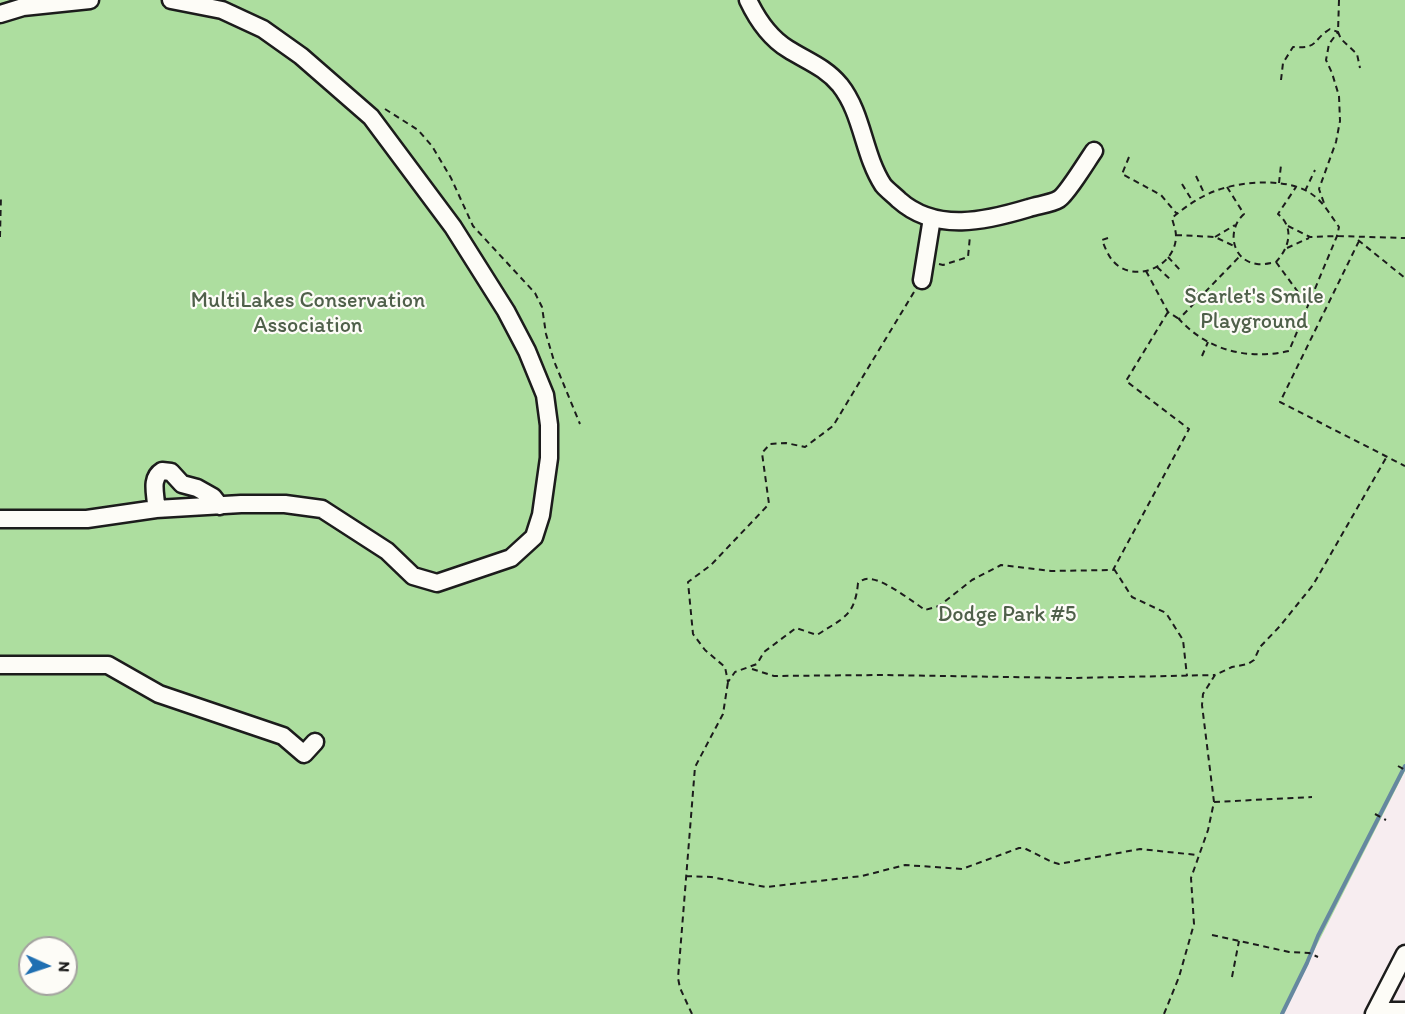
<!DOCTYPE html>
<html>
<head>
<meta charset="utf-8">
<style>
  body { margin:0 }
  #map { position:relative; width:1405px; height:1014px; overflow:hidden; background:#f7edf0; font-family:Itim,sans-serif }
  canvas { display:block }
  .north { position:absolute; left:18px; top:936px; width:60px; height:60px; box-sizing:border-box; background:#fdfcf7; border:2px solid #a3a29f; border-radius:50%; rotate:93deg; font-size:16px; font-weight:700; line-height:24px; text-align:center; color:#1c1c1c }
  .north::after { content:''; display:block; margin:auto; width:21px; height:27px; background:#1f6fb2; clip-path:polygon(50% 0,100% 100%,50% 72%,0 100%) }
</style>
</head>
<body>
<div id="map">
<canvas width="1405" height="1014"></canvas>
<div class="north">N</div>
</div>
<script>
const g = document.querySelector('canvas').getContext('2d');
g.lineJoin = 'round';
function paint(path, color) { g.fillStyle = color; g.fill(path, 'evenodd'); }
function strokePath(path, color, width, dash) { g.strokeStyle = color; g.lineWidth = width; g.lineCap = dash ? 'butt' : 'round'; g.setLineDash(dash || []); g.stroke(path); }
function label(font, color, halo, rows, align = 'center') {
  g.font = font + ' Itim,sans-serif'; g.lineWidth = 4.5; g.setLineDash([]); g.textBaseline = 'middle'; g.strokeStyle = halo; g.fillStyle = color; for (const [text, x, y, turn = 0] of rows) {
    g.save(); g.translate(x, y); g.rotate((+turn || 0) * Math.PI / 180); g.textAlign = isNaN(turn) ? turn : align; if (halo) g.strokeText(text, 0, 0); g.fillText(text, 0, 0); g.restore();
  }
}
paint(new Path2D(`
  M 0,0 L 1405,0 L 1405,771 L 1282,1014 L 0,1014 ZM 30,948 L 66,948 L 66,984 L 30,984 Z`), '#adde9f');
strokePath(new Path2D(`
  M 1282,1014 L 1307,963 L 1318,936 L 1405,766`), '#65889f', 4);
const minor = new Path2D(`
  M 748,0 C 757,19 770,38 788,49 C 807,61 825,67 840,85 C 863,114 863,154 883,185 C 887,190 894,195 899,200 C 936,233 986,221 1029,208 C 1038,205 1051,204 1059,199 C 1067,194 1087,161 1094,151
  M 0,14 L 23,7 L 90,0
  M 922,280 L 932,218
  M 156,509 C 157,497 149,479 162,471 L 171,472 L 182,484 L 197,488 L 213,497 L 220,506
  M 0,519 L 87,519 L 156,509 L 241,504 L 285,504 L 322,509 L 387,551 L 413,576 L 437,583 L 511,558 L 534,537 L 541,515 L 549,458 L 549,425 L 545,395 L 527,351 L 506,311 L 453,227 L 371,117 L 301,56 L 263,29 L 222,10 L 171,0
  M 0,665 L 108,665 L 159,694 L 283,736 L 304,754 L 315,742
  M 1376,1011 L 1405,1011
  M 1374,1014 L 1405,954`);
strokePath(minor, '#1c1c1c', 21);
strokePath(new Path2D(`
  M 1339,0 L 1338,32 L 1341,39 L 1357,54 L 1360,68
  M 1281,80 L 1283,63 L 1293,47 C 1319,49 1312,40 1330,29 L 1338,32 L 1329,44 L 1326,60 L 1332,73 L 1339,96 L 1340,121 L 1336,142 L 1319,189 L 1324,203
  M 385,109 L 418,130 L 432,146 L 451,178 L 473,226 L 535,293 L 542,307 L 546,334 L 554,361 L 580,424
  M 1129,157 L 1122,174 L 1161,195 L 1177,214
  M 1196,176 L 1205,195
  M 1279,183 L 1281,165
  M 1182,184 L 1193,202
  M 1227,187 L 1244,214 C 1226,230 1232,261 1257,264 C 1263,265 1270,263 1276,262 C 1289,248 1295,228 1278,214 L 1296,187
  M 1305,191 L 1315,170
  M 1288,226 L 1310,237 L 1337,236 L 1405,238
  M 1176,235 L 1215,237 L 1234,246
  M 0,237 L 1,195
  M 1215,237 L 1235,225
  M 1108,238 L 1102,240 C 1106,250 1110,261 1120,267 C 1143,281 1176,263 1176,236 C 1176,230 1173,223 1172,218 C 1185,207 1199,197 1215,191 C 1241,181 1290,177 1313,195 C 1324,203 1331,216 1339,227 L 1337,236 L 1289,351 C 1248,360 1208,351 1179,319 L 1240,256
  M 1358,240 L 1405,278
  M 1359,241 L 1280,402 L 1405,466
  M 1287,248 L 1309,238
  M 1168,257 L 1180,270
  M 1276,262 L 1306,303
  M 939,264 L 943,265 L 968,257 L 970,236
  M 1157,267 L 1171,280
  M 1146,271 L 1168,312 L 1179,319
  M 1189,286 L 1200,296
  M 914,292 L 833,426 L 805,447 L 786,443 L 770,444 L 762,453 L 769,504 L 711,565 L 688,582 L 693,634 L 705,650 L 725,667 L 728,682 L 735,672 L 757,664 L 764,652 L 796,628 L 817,635 C 843,618 855,616 858,583 C 862,580 866,578 871,579 C 886,581 912,601 925,610 L 939,606 L 972,580 L 1001,565 L 1051,571 L 1113,570 L 1189,429 L 1126,381 L 1168,312
  M 1202,356 L 1208,342
  M 1114,569 L 1132,597 L 1166,613 L 1183,640 L 1187,676
  M 752,669 L 774,676 L 880,675 L 1073,678 L 1215,675
  M 1398,766 L 1405,770
  M 1214,802 L 1312,797
  M 1375,814 L 1386,820
  M 686,876 L 711,877 L 766,887 L 862,876 L 905,865 L 962,869 L 1019,848 L 1024,848 L 1052,862 L 1059,864 L 1140,849 L 1197,855
  M 1212,935 L 1289,952 L 1309,953 L 1318,957
  M 1232,977 L 1239,941
  M 692,1014 L 680,988 L 678,978 L 695,767 L 723,714 L 728,682
  M 1164,1014 L 1179,977 L 1194,924 L 1191,878 L 1208,830 L 1214,802 L 1202,705 L 1203,694 L 1215,675 L 1232,667 L 1248,664 L 1254,660 L 1260,647 L 1280,626 L 1313,585 L 1386,458`), '#1c1c1c', 2, [6, 4.5]);
strokePath(minor, '#fdfcf7', 16);
label('22px', '#4f604a', '#fdfcf7', [
  ["Scarlet's Smile",1254,297],
  ["Playground",1254,322],
  ["MultiLakes Conservation",308,301],
  ["Association",308,326],
  ["Dodge Park #5",1007,615]
]);
</script>
</body>
</html>
